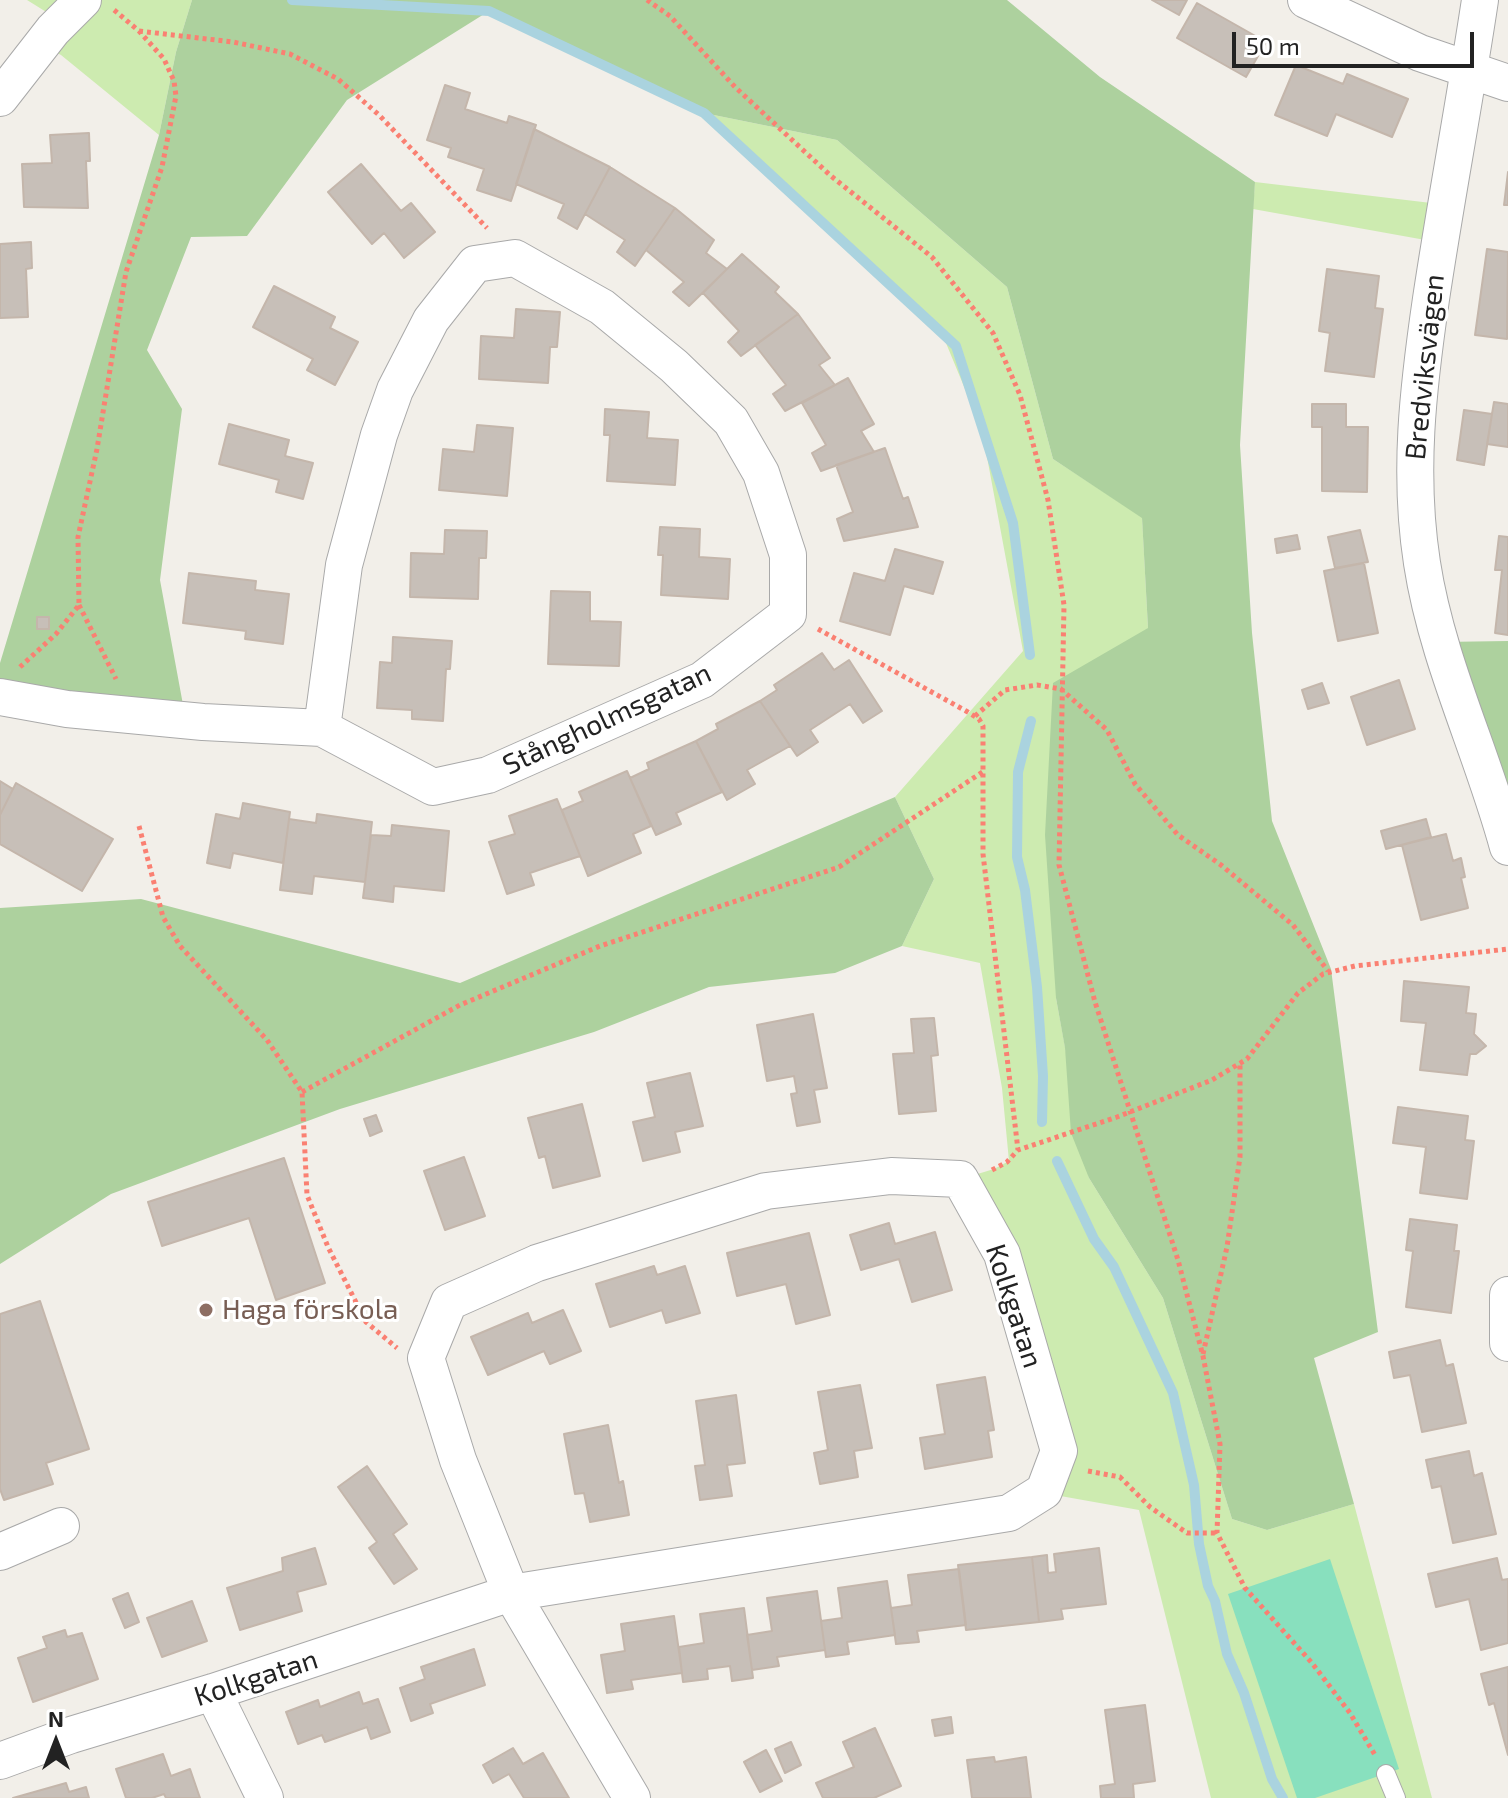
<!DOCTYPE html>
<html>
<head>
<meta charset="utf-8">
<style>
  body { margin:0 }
  #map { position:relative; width:1508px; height:1798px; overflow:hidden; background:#f2efe9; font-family:"Exo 2",sans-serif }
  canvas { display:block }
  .north { position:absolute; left:16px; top:1702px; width:80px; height:80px; -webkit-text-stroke:6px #fff; paint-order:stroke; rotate:0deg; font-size:22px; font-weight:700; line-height:32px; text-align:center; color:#222 }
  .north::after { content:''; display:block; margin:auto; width:28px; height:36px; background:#222; clip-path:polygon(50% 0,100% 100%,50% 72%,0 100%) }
  .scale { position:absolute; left:1232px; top:32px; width:242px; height:36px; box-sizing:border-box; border:4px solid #222; border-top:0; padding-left:10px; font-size:24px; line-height:28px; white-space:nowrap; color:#222; -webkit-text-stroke:6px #fff; paint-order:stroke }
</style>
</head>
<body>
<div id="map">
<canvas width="1508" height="1798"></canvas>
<div class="north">N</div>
<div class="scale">50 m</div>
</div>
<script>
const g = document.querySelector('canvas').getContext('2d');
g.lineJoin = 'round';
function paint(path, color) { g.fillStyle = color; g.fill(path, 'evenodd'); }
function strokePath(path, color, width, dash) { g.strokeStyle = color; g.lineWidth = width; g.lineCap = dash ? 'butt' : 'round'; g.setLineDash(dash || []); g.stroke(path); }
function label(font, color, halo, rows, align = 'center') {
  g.font = font + ' "Exo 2",sans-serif'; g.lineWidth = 6; g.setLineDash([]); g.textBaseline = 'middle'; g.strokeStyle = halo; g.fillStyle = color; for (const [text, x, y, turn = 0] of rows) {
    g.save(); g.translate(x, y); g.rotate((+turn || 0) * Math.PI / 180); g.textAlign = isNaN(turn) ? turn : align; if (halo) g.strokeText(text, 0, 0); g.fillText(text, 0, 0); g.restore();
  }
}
paint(new Path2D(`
  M 27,0 L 192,0 L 176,52 L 159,135 L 61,55 L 45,47 L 64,23 Z
  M 704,113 L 837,140 L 1007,287 L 1053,459 L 1142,517 L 1148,628 L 1056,998 L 1089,1178 L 1163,1298 L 1232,1519 L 1267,1530 L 1354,1504 L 1432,1798 L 1211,1798 L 1139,1510 L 1038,1492 L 1059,1446 L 961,1179 L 994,1169 L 1009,1161 L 1002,1088 L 980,963 L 902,946 L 934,879 L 895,797 L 1023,651 L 982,430 L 941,331 Z
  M 1255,182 L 1448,205 L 1442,243 L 1253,209 Z`), '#cdebb0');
paint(new Path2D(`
  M 192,0 L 1007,0 L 1100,77 L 1255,182 L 1240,445 L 1252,633 L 1272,821 L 1331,969 L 1378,1332 L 1314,1358 L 1354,1504 L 1267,1530 L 1232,1519 L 1163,1298 L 1089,1178 L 1071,1133 L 1065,1048 L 1056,998 L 1045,835 L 1053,683 L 1148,628 L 1142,518 L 1053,459 L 1007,287 L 837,140 L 704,113 L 489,11 L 347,100 L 247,236 L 191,237 L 147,350 L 182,409 L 160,580 L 186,721 L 0,695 L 0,663 L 159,135 L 176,52 Z
  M 1508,641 L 1508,799 L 1441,642 Z
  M 895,797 L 934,879 L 902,946 L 835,973 L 709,987 L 594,1032 L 340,1109 L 111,1194 L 0,1264 L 0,908 L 141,899 L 460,983 Z`), '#add19e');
paint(new Path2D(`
  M 1330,1559 L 1399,1769 L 1315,1798 L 1297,1798 L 1228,1594 Z`), '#88e0be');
strokePath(new Path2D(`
  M 292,0 L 489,11 L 704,113 L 956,346 L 1013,523 L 1030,655
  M 1031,721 L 1018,772 L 1017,857 L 1025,890 L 1037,987 L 1043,1076 L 1042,1122
  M 1057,1161 L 1094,1239 L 1114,1267 L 1173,1393 L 1194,1485 L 1199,1544 L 1208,1586 L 1215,1601 L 1227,1654 L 1244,1693 L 1272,1779 L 1283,1798`), '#aad3df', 10);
const building = new Path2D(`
  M 1152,0 L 1187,0 L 1179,15 Z
  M 1197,3 L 1266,42 L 1246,77 L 1177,38 Z
  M 1296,65 L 1343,84 L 1347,74 L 1408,99 L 1392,137 L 1336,114 L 1327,136 L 1275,115 Z
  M 445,85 L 470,93 L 465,109 L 507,123 L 509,116 L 536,125 L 511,201 L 477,190 L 484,169 L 448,157 L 451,148 L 427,140 Z
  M 534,129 L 610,167 L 577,229 L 558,218 L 564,204 L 516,184 Z
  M 89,133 L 90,161 L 86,161 L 88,208 L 24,207 L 22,164 L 52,163 L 50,135 Z
  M 361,164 L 401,211 L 411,203 L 435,232 L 404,258 L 384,233 L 372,244 L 328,192 Z
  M 610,167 L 675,208 L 635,266 L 617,252 L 625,240 L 585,214 Z
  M 1508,172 L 1508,205 L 1504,205 Z
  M 675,208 L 714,240 L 706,253 L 727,269 L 689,306 L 673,292 L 684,282 L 646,250 Z
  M 31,242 L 32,268 L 26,269 L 28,317 L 0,318 L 0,244 Z
  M 1487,249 L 1508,252 L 1507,339 L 1475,335 Z
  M 742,254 L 779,287 L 775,292 L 798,314 L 741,356 L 728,342 L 739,331 L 703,293 Z
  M 1327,269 L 1379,276 L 1375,308 L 1383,309 L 1374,377 L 1325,371 L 1330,333 L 1319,331 Z
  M 274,286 L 335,317 L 330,328 L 358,342 L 335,385 L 307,370 L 313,359 L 253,327 Z
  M 516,309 L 560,312 L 557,347 L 550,347 L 548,383 L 479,379 L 481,336 L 514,338 Z
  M 798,314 L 830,358 L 819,365 L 835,385 L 785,411 L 773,394 L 786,385 L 755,345 Z
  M 848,378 L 874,424 L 861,431 L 874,452 L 821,471 L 812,453 L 826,445 L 802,403 Z
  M 1494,402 L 1508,404 L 1508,447 L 1487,444 Z
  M 1312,404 L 1346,404 L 1346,427 L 1368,427 L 1367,492 L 1322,491 L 1322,427 L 1312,427 Z
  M 605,409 L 649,412 L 647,438 L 678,440 L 675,485 L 607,481 L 610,435 L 604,435 Z
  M 1464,410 L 1492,414 L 1484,465 L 1457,460 Z
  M 229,424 L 289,440 L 285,456 L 313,463 L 303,499 L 276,492 L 279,480 L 219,464 Z
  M 477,425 L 513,428 L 507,496 L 439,490 L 443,449 L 474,452 Z
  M 885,448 L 903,499 L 908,497 L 918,527 L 844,541 L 837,519 L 853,512 L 836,465 Z
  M 660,527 L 700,529 L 699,557 L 730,559 L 728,599 L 661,595 L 663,555 L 658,555 Z
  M 445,530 L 487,531 L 486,558 L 479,558 L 478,599 L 410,597 L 411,553 L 444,554 Z
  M 1360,530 L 1368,562 L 1335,568 L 1328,537 Z
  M 1297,535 L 1300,549 L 1277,553 L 1275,539 Z
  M 1499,536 L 1508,537 L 1508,635 L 1495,633 L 1502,570 L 1495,570 Z
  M 895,549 L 943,562 L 933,594 L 904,586 L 890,635 L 840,621 L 854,573 L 885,581 Z
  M 1364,563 L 1378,633 L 1338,641 L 1324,571 Z
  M 189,573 L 256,581 L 255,590 L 289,594 L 283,644 L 245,639 L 246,631 L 183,623 Z
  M 551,591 L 590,592 L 590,621 L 621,622 L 619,666 L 548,664 Z
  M 37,617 L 49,617 L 49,629 L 37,629 Z
  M 393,637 L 452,641 L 450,669 L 446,669 L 443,721 L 412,719 L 412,710 L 377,708 L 380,662 L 392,663 Z
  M 822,653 L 834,670 L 849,660 L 882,711 L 863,723 L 850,704 L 810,730 L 818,742 L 797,756 L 760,701 L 777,690 L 774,685 Z
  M 1399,680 L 1415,729 L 1367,745 L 1351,697 Z
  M 1322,683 L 1329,703 L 1308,709 L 1302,690 Z
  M 760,701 L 790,746 L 747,770 L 755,784 L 727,800 L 696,741 L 718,729 L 716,724 Z
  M 696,741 L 722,792 L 676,813 L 681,824 L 656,835 L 630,778 L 649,769 L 647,763 Z
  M 627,771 L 651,826 L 633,834 L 641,853 L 588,876 L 562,810 L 583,801 L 579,792 Z
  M 0,781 L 13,789 L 0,815 Z
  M 16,783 L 113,839 L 82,891 L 0,844 L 0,815 Z
  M 557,799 L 580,856 L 530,873 L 534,885 L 507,894 L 489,842 L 515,834 L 509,816 Z
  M 243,803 L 290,812 L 283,863 L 233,853 L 230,868 L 207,863 L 216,814 L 240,819 Z
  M 317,814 L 372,822 L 365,882 L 314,876 L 312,894 L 280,890 L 289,819 L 316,823 Z
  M 1426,819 L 1431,837 L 1386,849 L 1381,831 Z
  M 392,825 L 449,831 L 444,891 L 394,886 L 393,902 L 363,898 L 371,835 L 391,836 Z
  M 1446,834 L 1453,861 L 1461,858 L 1465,877 L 1461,878 L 1468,908 L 1421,920 L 1402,845 Z
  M 1404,981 L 1469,987 L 1466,1013 L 1476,1014 L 1474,1034 L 1486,1046 L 1476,1054 L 1470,1054 L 1467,1075 L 1420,1070 L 1426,1023 L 1401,1021 Z
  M 813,1014 L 827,1088 L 814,1090 L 820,1122 L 797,1126 L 791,1094 L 797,1093 L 794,1076 L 767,1081 L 757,1025 Z
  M 934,1018 L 938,1055 L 931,1056 L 936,1111 L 899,1114 L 893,1054 L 914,1053 L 911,1019 Z
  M 690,1073 L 703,1126 L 675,1132 L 680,1152 L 643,1161 L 633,1122 L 655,1117 L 647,1083 Z
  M 582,1104 L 600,1176 L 553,1188 L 545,1156 L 539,1158 L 528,1118 Z
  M 1398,1107 L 1468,1116 L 1465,1140 L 1474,1141 L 1467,1199 L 1420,1193 L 1426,1147 L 1393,1143 Z
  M 376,1115 L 382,1131 L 370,1136 L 364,1119 Z
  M 464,1157 L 485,1216 L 445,1230 L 424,1171 Z
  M 284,1158 L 325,1283 L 276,1300 L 249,1218 L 162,1246 L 148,1202 Z
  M 1410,1219 L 1457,1225 L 1454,1251 L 1459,1251 L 1451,1313 L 1406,1307 L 1413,1251 L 1406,1250 Z
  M 889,1223 L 895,1244 L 935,1232 L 952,1290 L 912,1302 L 899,1259 L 861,1270 L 850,1235 Z
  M 809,1233 L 830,1315 L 796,1324 L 786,1284 L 737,1296 L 727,1253 Z
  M 654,1266 L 657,1275 L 685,1266 L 700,1313 L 666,1323 L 662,1310 L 610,1327 L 596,1284 Z
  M 40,1301 L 89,1449 L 46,1463 L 53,1484 L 4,1500 L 0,1489 L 0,1314 Z
  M 563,1310 L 581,1351 L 550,1364 L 544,1351 L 488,1375 L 471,1337 L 528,1313 L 532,1323 Z
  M 1440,1340 L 1446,1366 L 1453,1364 L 1466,1423 L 1422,1432 L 1410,1375 L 1394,1378 L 1389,1352 Z
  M 985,1377 L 994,1430 L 988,1431 L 992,1457 L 925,1469 L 920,1438 L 945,1434 L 937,1385 Z
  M 860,1385 L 872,1448 L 854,1451 L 858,1477 L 820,1484 L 814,1453 L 828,1450 L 818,1392 Z
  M 736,1395 L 745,1463 L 727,1465 L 732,1496 L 700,1500 L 695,1466 L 705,1465 L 696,1401 Z
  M 608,1425 L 619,1483 L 623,1481 L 629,1515 L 590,1522 L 584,1493 L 575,1494 L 564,1434 Z
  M 1469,1451 L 1474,1476 L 1482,1473 L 1496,1534 L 1453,1543 L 1441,1486 L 1432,1488 L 1426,1460 Z
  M 367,1466 L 407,1524 L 393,1534 L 417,1569 L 394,1584 L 369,1548 L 377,1542 L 338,1487 Z
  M 315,1548 L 326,1584 L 297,1592 L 302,1611 L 240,1630 L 227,1588 L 283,1571 L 282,1558 Z
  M 1099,1548 L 1106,1604 L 1061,1609 L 1063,1619 L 1039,1622 L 1032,1557 L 1047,1555 L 1048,1573 L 1056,1572 L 1054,1554 Z
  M 1032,1557 L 1039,1622 L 966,1630 L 958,1565 Z
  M 1497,1558 L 1502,1580 L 1508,1579 L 1508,1643 L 1481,1650 L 1469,1599 L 1436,1607 L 1428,1574 Z
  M 959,1569 L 966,1625 L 917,1631 L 919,1642 L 896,1644 L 891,1608 L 912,1605 L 908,1575 Z
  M 887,1581 L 895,1635 L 847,1642 L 849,1654 L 826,1657 L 821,1621 L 842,1618 L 838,1588 Z
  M 817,1591 L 825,1650 L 777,1657 L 779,1666 L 752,1670 L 747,1635 L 772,1631 L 767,1598 Z
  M 128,1593 L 139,1622 L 125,1628 L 113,1599 Z
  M 192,1601 L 207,1641 L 162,1657 L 147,1618 Z
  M 744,1608 L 753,1678 L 732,1681 L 730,1666 L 707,1669 L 708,1679 L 683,1682 L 679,1647 L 704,1643 L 700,1614 Z
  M 674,1616 L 682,1673 L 631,1680 L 633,1689 L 607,1693 L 601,1655 L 625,1651 L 621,1624 Z
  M 65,1630 L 67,1637 L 82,1633 L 98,1679 L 33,1702 L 18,1658 L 47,1648 L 43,1637 Z
  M 474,1649 L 485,1685 L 430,1704 L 433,1713 L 411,1721 L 400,1688 L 425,1679 L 421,1667 Z
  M 1508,1667 L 1508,1755 L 1494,1703 L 1489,1705 L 1481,1674 Z
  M 359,1692 L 363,1704 L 378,1699 L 390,1732 L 371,1739 L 367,1727 L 325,1742 L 322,1735 L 298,1744 L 286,1712 L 318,1700 L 320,1707 Z
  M 1145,1705 L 1155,1781 L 1133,1784 L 1134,1798 L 1101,1798 L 1100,1786 L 1115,1784 L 1105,1710 Z
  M 951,1717 L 953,1733 L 935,1736 L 932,1720 Z
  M 875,1728 L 901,1786 L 874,1798 L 823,1798 L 816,1783 L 854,1767 L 843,1742 Z
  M 791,1742 L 801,1765 L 785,1773 L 775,1749 Z
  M 513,1748 L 523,1764 L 543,1753 L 569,1798 L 524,1798 L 509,1774 L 493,1783 L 483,1765 Z
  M 766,1750 L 782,1781 L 760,1792 L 744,1762 Z
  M 163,1754 L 171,1776 L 190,1769 L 200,1798 L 166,1798 L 164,1794 L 152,1798 L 126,1798 L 116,1769 Z
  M 994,1757 L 995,1762 L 1026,1757 L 1031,1798 L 972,1798 L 967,1760 Z
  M 66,1783 L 69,1792 L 86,1787 L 89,1798 L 13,1798 Z`);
paint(building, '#c7bfb8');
strokePath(building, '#c4b6ab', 2);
const lane = new Path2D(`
  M 1386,1774 L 1396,1798`);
const street = new Path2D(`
  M 1306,0 L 1420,53 L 1508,83
  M 1480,0 C 1465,100 1446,199 1431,299 C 1418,388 1408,473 1422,563 C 1437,661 1482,751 1508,847
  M 0,98 L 53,30 L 83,0
  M 0,697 L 67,709 L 203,722 L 322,728 L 433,787 L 488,775 L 702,680 L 788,614 L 788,555 L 761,473 L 731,421 L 674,366 L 602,307 L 515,258 L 475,264 L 431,320 L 395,390 L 379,435 L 344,565 L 322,728
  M 1508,1295 L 1508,1343
  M 0,1552 L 61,1526
  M 213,1692 L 265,1798
  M 0,1761 L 71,1735 L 213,1692 L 511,1593 L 1009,1513 L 1044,1491 L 1059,1451 L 1002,1254 L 960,1179 L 891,1176 L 766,1191 L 537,1263 L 449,1302 L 426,1358 L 458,1460 L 511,1593 L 632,1798`);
strokePath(lane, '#a9a9a9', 20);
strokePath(street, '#a9a9a9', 38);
strokePath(new Path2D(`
  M 647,0 L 670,16 L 735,87 L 831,176 L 932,257 L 993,333 L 1020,395 L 1048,500 L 1064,605 L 1059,865 L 1095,1002 L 1178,1260 L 1203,1356 L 1220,1444 L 1217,1533 L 1245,1588 L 1312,1663 L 1350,1713 L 1375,1755
  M 139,31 L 233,42 L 290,54 L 338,79 L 379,115 L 487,228
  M 79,605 L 116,679
  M 818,629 L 966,711 L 979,719 L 983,726 L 983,854 L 1018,1150
  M 20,667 L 56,634 L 79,605 L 78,537 L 97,449 L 126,272 L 162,167 L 176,96 L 174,81 L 164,59 L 139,31 L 113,9
  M 975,716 L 1005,690 L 1037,685 L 1061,689 L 1107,730 L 1135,784 L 1178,835 L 1221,865 L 1293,925 L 1328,971
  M 139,826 L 163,917 L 180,946 L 267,1040 L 302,1092 L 307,1195 L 328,1247 L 366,1322 L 397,1348
  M 302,1092 L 460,1005 L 600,946 L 839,867 L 984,771
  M 992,1170 L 1007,1162 L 1018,1150 L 1117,1117 L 1212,1080 L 1247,1059 L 1298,993 L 1323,974 L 1355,966 L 1508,949
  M 1203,1354 L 1227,1247 L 1240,1157 L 1240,1064
  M 1088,1471 L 1120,1477 L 1150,1507 L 1187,1533 L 1217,1533`), '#fa8072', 5, [4, 4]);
strokePath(lane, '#fff', 18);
strokePath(street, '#fff', 36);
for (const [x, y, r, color] of [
  [206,1310,8,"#8d6e63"]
]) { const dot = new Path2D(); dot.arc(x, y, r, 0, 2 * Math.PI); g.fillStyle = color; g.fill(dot); strokePath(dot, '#fff', 3); }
label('28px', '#222', '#fff', [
  ["Bredviksvägen",1425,367,-84],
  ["Stångholmsgatan",607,719,-25],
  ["Kolkgatan",1014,1306,72],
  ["Kolkgatan",256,1678,-18]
]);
label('28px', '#785e54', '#fff', [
  ["Haga förskola",222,1310]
], 'left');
</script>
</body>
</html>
